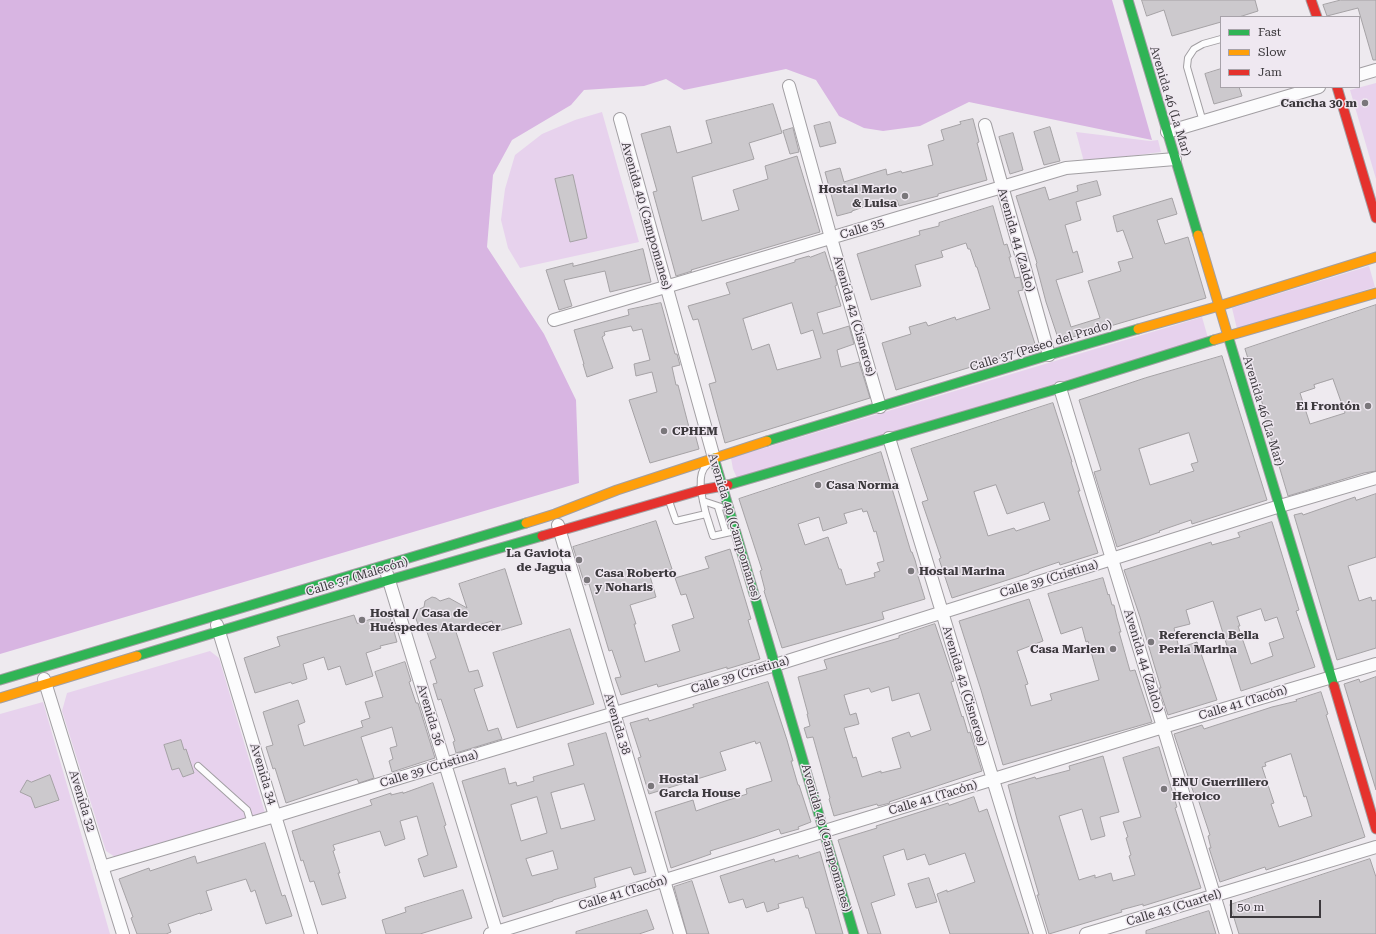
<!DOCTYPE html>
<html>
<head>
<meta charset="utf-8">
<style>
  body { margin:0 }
  #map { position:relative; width:1376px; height:934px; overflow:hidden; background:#eeeaef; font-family:"Roboto Serif",serif }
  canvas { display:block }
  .legend { position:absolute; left:1220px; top:16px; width:140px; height:72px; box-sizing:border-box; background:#efe8f1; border:1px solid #a7a2a9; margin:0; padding:5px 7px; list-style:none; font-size:12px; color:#3c393d }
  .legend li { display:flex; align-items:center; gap:8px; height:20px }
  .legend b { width:20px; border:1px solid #a7a2a9 }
  .scale { position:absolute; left:1230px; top:900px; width:91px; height:18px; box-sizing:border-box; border:2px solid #3c393d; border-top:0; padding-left:5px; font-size:12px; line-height:14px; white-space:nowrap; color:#3c393d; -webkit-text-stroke:3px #efe8f1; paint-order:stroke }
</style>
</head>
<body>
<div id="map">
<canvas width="1376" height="934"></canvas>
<ul class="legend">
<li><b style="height:5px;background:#30b455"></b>Fast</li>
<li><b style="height:5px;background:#ff9f0a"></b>Slow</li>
<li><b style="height:5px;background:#e5322d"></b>Jam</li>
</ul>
<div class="scale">50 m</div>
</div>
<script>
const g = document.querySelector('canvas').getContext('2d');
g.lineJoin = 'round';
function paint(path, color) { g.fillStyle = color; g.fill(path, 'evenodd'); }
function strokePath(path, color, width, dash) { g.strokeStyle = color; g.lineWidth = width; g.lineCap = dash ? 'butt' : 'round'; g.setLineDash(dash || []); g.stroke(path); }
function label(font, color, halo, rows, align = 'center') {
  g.font = font + ' "Roboto Serif",serif'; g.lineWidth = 3; g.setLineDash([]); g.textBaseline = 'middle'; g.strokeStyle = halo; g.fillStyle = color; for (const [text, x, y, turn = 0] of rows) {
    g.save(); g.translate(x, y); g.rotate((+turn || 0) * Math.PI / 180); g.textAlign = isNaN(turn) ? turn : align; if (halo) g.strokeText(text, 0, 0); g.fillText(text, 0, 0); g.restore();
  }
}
paint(new Path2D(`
  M 1376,83 L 1376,179 L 1350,90 Z
  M 602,112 L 639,242 L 520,268 L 508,248 L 501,220 L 505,189 L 515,155 L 542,134 L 575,120 Z
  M 1076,132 L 1150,141 L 1158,140 L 1161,152 L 1084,162 Z
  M 1369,266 L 1375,287 L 1237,329 L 1232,308 Z
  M 1202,317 L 1208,338 L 737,478 L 733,469 L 731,458 Z
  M 210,651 L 219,658 L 265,813 L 115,857 L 106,851 L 62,711 L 67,693 Z
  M 43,702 L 110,934 L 0,934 L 0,714 Z`), '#e7d2ed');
paint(new Path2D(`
  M 0,0 L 1112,0 L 1152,140 L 969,102 L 920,126 L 883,131 L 864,128 L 839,116 L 816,80 L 786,69 L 684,90 L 666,79 L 644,86 L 584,90 L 571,105 L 512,140 L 493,175 L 487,247 L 544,334 L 576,400 L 579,483 L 0,654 Z`), '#d8b5e2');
const building = new Path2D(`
  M 1142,0 L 1255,0 L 1258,11 L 1239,17 L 1221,17 L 1221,22 L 1172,36 L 1164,10 L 1147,16 Z
  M 1341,0 L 1376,0 L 1376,60 L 1373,60 L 1358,8 L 1327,16 L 1323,5 Z
  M 1221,69 L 1221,87 L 1239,87 L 1242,96 L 1214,104 L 1205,74 Z
  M 773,104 L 782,133 L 749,143 L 754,159 L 692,177 L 702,221 L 739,210 L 733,190 L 768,179 L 765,166 L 797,156 L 820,232 L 691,270 L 692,271 L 676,276 L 653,192 L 657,191 L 641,134 L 670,126 L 677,153 L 712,143 L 706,121 Z
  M 973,119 L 979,142 L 977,143 L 987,180 L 938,194 L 938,196 L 899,206 L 897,200 L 882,204 L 881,201 L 852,211 L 852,212 L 837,216 L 825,172 L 840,168 L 844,182 L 886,169 L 887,175 L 901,171 L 902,173 L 933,165 L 928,145 L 944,140 L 941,130 L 961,124 L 960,122 Z
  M 830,122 L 836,143 L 820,147 L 814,126 Z
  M 1050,127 L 1060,161 L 1044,165 L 1034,132 Z
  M 793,128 L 799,152 L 790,154 L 783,131 Z
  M 1013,133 L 1023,170 L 1010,174 L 999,137 Z
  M 573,175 L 587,238 L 570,242 L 555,179 Z
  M 1097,181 L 1101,195 L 1076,202 L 1081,220 L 1065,225 L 1073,253 L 1077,251 L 1083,272 L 1056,280 L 1071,327 L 1100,318 L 1088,281 L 1121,271 L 1118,262 L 1133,258 L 1123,230 L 1117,232 L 1113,216 L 1172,198 L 1177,214 L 1157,220 L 1165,244 L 1188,237 L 1206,298 L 1059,341 L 1046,302 L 1036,264 L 1037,263 L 1016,196 L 1045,187 L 1049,200 L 1078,191 L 1077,186 Z
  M 993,206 L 1004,245 L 1007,244 L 1011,257 L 1009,257 L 1015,278 L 1020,277 L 1023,290 L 1018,291 L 1036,347 L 896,390 L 882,343 L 911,334 L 909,327 L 926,322 L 928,326 L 955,317 L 956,320 L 990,309 L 977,267 L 976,267 L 970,249 L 968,249 L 966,243 L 941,251 L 943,257 L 915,265 L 921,286 L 871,300 L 857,254 L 920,235 L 919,231 L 939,226 L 939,223 Z
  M 643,249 L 651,282 L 610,292 L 605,271 L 564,280 L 572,306 L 559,310 L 546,270 L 573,263 L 573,266 Z
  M 825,252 L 831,271 L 833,270 L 837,285 L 835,286 L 841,306 L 817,313 L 823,334 L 849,326 L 854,344 L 837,350 L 841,367 L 859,362 L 870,398 L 725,443 L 709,384 L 716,382 L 698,319 L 693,320 L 688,306 L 730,294 L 726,283 L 795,262 L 795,260 L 809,256 L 810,257 ZM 792,303 L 801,334 L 813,330 L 821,358 L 777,370 L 769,344 L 752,350 L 743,319 Z
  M 661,303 L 675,354 L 677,354 L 680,365 L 672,367 L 676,385 L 678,385 L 691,435 L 695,434 L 699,449 L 650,463 L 629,400 L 657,392 L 652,372 L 636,376 L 634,364 L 650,360 L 642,329 L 633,331 L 631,326 L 604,332 L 605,335 L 602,337 L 613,368 L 587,377 L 583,364 L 584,364 L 574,330 L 629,315 L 628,310 Z
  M 1376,305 L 1376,471 L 1364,473 L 1288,496 L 1263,412 L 1265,412 L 1245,349 ZM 1333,379 L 1345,413 L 1310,424 L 1300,393 L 1315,388 L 1314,385 Z
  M 1222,356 L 1267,500 L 1192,524 L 1191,520 L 1159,531 L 1160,532 L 1117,547 L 1094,472 L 1101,470 L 1079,400 L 1145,378 ZM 1189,433 L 1198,462 L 1191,464 L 1194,471 L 1150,485 L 1139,449 Z
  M 1053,403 L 1072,462 L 1071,462 L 1080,491 L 1078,491 L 1098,553 L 1060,565 L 1059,562 L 1029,572 L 1029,573 L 952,598 L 939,559 L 941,558 L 922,502 L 928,500 L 911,449 ZM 996,485 L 1007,514 L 1044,502 L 1050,520 L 1016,531 L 1014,528 L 988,536 L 974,492 Z
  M 881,452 L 911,552 L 912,552 L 915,560 L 919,575 L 918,576 L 925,599 L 882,612 L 884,619 L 782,648 L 764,591 L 765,590 L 760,571 L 762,570 L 739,499 ZM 862,509 L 863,512 L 867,511 L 874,532 L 876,531 L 884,561 L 877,563 L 880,571 L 874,573 L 875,577 L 846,585 L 841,569 L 839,569 L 828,537 L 805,545 L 798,524 L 819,517 L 823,531 L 847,523 L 844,514 Z
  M 1376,494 L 1376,557 L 1348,566 L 1359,601 L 1371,597 L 1372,601 L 1376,600 L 1376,648 L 1337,660 L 1294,515 L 1302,513 L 1303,515 L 1355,497 L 1356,500 Z
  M 656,521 L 672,569 L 650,576 L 656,597 L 630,605 L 636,624 L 634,624 L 645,662 L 680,651 L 672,625 L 694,618 L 686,594 L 681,595 L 675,578 L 709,568 L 705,557 L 730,549 L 751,619 L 748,620 L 760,659 L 727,669 L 727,667 L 658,687 L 657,684 L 621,695 L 615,678 L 621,677 L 612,650 L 609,651 L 589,584 L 585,585 L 573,547 Z
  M 1272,522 L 1299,610 L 1296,611 L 1315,667 L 1241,691 L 1213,601 L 1186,610 L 1190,624 L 1174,628 L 1179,648 L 1197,642 L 1217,700 L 1168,715 L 1159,688 L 1161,688 L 1140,617 L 1124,570 L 1211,542 L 1212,545 L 1240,537 L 1238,533 ZM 1261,609 L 1265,621 L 1277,617 L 1284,638 L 1269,643 L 1273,656 L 1251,664 L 1238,626 L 1240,626 L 1237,617 Z
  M 505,569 L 522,624 L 495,632 L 492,621 L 456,632 L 469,672 L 478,670 L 483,686 L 474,689 L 488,731 L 498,728 L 502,739 L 456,753 L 453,742 L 455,741 L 441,699 L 438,700 L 433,684 L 437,683 L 430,661 L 436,658 L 426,629 L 420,630 L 415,616 L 415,611 L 424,607 L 425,601 L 432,597 L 436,598 L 440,601 L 449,598 L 467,608 L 459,584 Z
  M 1103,578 L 1108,595 L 1109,594 L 1112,605 L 1114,605 L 1117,618 L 1121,632 L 1119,632 L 1130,671 L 1135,670 L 1152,722 L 1003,765 L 981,690 L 959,621 L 1029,599 L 1043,641 L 1017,651 L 1028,684 L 1025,685 L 1031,706 L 1052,700 L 1050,694 L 1099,680 L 1088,641 L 1086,642 L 1082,627 L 1061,634 L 1048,594 Z
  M 389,614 L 397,642 L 380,646 L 381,648 L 366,653 L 373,676 L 346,685 L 340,666 L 328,670 L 324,657 L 303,664 L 307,679 L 292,684 L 291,682 L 255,693 L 244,658 L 280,646 L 277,637 L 354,615 L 357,623 Z
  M 935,624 L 954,681 L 951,682 L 962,717 L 963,716 L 968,733 L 970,732 L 982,771 L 889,802 L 890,803 L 878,806 L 877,804 L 834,816 L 829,799 L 830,798 L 813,737 L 807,738 L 804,728 L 810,726 L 807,714 L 808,714 L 798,677 L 827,669 L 824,660 L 899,638 L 899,636 ZM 889,687 L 892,701 L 919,693 L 931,730 L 911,737 L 909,732 L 892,738 L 901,768 L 881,773 L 881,771 L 862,777 L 856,757 L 853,758 L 844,728 L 859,724 L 856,713 L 850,715 L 844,695 L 869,688 L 871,692 Z
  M 570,629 L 594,704 L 517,728 L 493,653 Z
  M 405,662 L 411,681 L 409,682 L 416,703 L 418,703 L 435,758 L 392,772 L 389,761 L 393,759 L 390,748 L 397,746 L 392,727 L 361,737 L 374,778 L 359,783 L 357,779 L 286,803 L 275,768 L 273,769 L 266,747 L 273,745 L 263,712 L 298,700 L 305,722 L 298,725 L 304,746 L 363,727 L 361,721 L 370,718 L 365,702 L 383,697 L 375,672 Z
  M 1376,677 L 1376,790 L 1344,684 L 1359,679 L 1360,682 Z
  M 768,682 L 787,740 L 793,761 L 791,761 L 798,785 L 799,785 L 811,822 L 798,827 L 799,829 L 781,834 L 779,829 L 755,837 L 710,851 L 711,854 L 671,868 L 655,812 L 693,800 L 696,811 L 716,804 L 747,794 L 746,789 L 772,781 L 770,774 L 760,742 L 756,744 L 755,741 L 720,752 L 726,770 L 649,794 L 638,758 L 641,757 L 630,723 L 648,718 L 649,721 L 694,707 L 693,705 Z
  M 1321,692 L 1328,714 L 1326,715 L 1365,837 L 1266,870 L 1265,867 L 1220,882 L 1209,848 L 1211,848 L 1208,836 L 1210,835 L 1196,793 L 1194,794 L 1174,734 L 1202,725 L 1204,729 L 1272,707 L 1297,701 L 1296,700 ZM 1291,754 L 1304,797 L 1306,796 L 1312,816 L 1279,827 L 1271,804 L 1274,803 L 1262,767 L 1266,766 L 1265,763 Z
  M 606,733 L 646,872 L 634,875 L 631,867 L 594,878 L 596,887 L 553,900 L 553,901 L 503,917 L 462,781 L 505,768 L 509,784 L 516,782 L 517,786 L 534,781 L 533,777 L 574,765 L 568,744 ZM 584,784 L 595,820 L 561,829 L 551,793 ZM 537,797 L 547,833 L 521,841 L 511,805 ZM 553,851 L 558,869 L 532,876 L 526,859 Z
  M 181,740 L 184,750 L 186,749 L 194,773 L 183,777 L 179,768 L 172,770 L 164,745 Z
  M 1159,747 L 1177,807 L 1175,808 L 1201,888 L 1143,906 L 1143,904 L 1121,910 L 1122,912 L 1049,934 L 1037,895 L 1039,895 L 1018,823 L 1008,785 L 1035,777 L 1036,779 L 1070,770 L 1069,766 L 1103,756 L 1119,812 L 1100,817 L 1105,836 L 1091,840 L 1082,809 L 1059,816 L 1079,880 L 1095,875 L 1095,878 L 1111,873 L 1113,881 L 1135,875 L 1129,856 L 1131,855 L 1126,838 L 1128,837 L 1123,822 L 1141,817 L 1123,758 Z
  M 50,775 L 59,800 L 35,808 L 31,797 L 20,792 L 27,780 L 31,782 Z
  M 433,783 L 446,825 L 444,826 L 457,867 L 424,877 L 418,859 L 428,855 L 417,816 L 400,821 L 405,839 L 385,846 L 380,831 L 333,845 L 335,850 L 333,851 L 340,873 L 338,873 L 346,898 L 322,905 L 314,881 L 310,882 L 303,860 L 301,861 L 292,831 L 372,805 L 370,800 L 391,793 L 391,795 L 403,792 L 403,793 Z
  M 974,797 L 979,812 L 987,809 L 1029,934 L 950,934 L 937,894 L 947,890 L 947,892 L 975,882 L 965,853 L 929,865 L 925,854 L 907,860 L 904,849 L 883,856 L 895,895 L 871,903 L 881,934 L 868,934 L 838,840 L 877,828 L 876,826 L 948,803 L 949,805 Z
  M 265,843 L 282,896 L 285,895 L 292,916 L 266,924 L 255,890 L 251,892 L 246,879 L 206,891 L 212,910 L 200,914 L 200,913 L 168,924 L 171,932 L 166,934 L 137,934 L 131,918 L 133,917 L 119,879 L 149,868 L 150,871 L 195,856 L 197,863 Z
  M 820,852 L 843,934 L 816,934 L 808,908 L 806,908 L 803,897 L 778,904 L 779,908 L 767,912 L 764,902 L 746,908 L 743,899 L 729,903 L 720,876 L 774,859 L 775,862 L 798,855 L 799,858 Z
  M 1370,859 L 1376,877 L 1376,934 L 1239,934 L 1230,905 Z
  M 929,878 L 937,902 L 916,908 L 908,884 Z
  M 692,881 L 709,934 L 687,934 L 674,887 Z
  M 463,890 L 472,918 L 420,934 L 386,934 L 382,920 L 406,912 L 405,908 Z
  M 647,910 L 654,929 L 639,934 L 576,934 L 576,932 Z
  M 1209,911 L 1216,934 L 1146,934 L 1146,931 Z`);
paint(building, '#ccc9cd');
strokePath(building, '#a5a2a5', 1);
const lane = new Path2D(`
  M 1203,122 L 1187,67 L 1188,58 L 1194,49 L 1203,44 L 1221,39
  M 669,501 L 676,521 L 706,514 L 713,536 L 735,531
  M 703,501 L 721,507
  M 718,507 L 726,533
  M 706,514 C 703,501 695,475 707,465
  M 198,766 L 247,810 L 251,823`);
const street = new Path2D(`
  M 1359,75 L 1376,70
  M 789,86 L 831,238 L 880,407
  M 620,119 L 714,458
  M 985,125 L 1049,355
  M 1167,132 L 1319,87
  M 554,320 L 1066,168 L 1175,159
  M 1060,388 L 1226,934
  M 889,438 L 1040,934
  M 558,525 L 680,934
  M 387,574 L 497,934
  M 217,625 L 311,934
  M 44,679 L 123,934
  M 102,867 L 275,816 L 445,764 L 775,665 L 1280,506 L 1376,478
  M 490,934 L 1163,727 L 1376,664
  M 1086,934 L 1376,847`);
const fast = new Path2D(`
  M 1128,0 L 1198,235
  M 1228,336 L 1334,686
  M 767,441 L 1049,355 L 1138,329
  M 714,458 L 854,934
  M 728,485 L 1060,388 L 1214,340
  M 137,656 L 389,580 L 542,536
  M 0,680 L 526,523`);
const slow = new Path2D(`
  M 1198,235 L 1228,336
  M 1138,329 L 1219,306 L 1376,257
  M 1214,340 L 1376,293
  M 526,523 L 555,514 L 617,490 L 767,441
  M 0,698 L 137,656`);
const jam = new Path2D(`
  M 1311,0 L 1317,17
  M 1337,87 L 1376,218
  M 542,536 L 701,490 L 728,485
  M 1334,686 L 1376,829`);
strokePath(lane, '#a29fa3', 8);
strokePath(street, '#a29fa3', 14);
strokePath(fast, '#a29fa3', 11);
strokePath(slow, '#a29fa3', 11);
strokePath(jam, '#a29fa3', 11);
strokePath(lane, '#fcfcfd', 6);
strokePath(street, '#fcfcfd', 12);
strokePath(fast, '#30b455', 9);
strokePath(slow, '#ff9f0a', 9);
strokePath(jam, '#e5322d', 9);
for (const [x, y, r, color] of [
  [1365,103,4,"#7a777b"],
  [905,196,4,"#7a777b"],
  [1368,406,4,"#7a777b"],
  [664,431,4,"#7a777b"],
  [818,485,4,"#7a777b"],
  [579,560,4,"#7a777b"],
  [911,571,4,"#7a777b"],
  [587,580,4,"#7a777b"],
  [362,620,4,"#7a777b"],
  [1151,642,4,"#7a777b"],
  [1113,649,4,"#7a777b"],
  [651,786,4,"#7a777b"],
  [1164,789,4,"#7a777b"]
]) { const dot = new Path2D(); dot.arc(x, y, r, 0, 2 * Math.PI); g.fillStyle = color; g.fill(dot); strokePath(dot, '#efe8f1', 1.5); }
label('12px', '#3c393d', '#efe8f1', [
  ["Avenida 46 (La Mar)",1170,101,73],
  ["Avenida 40 (Campomanes)",646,216,74],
  ["Calle 35",862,229,-17],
  ["Avenida 44 (Zaldo)",1016,240,74],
  ["Avenida 42 (Cisneros)",854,316,74],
  ["Calle 37 (Paseo del Prado)",1041,346,-17],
  ["Avenida 46 (La Mar)",1263,411,73],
  ["Avenida 40 (Campomanes)",734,527,73],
  ["Calle 37 (Malecón)",357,577,-17],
  ["Calle 39 (Cristina)",1049,579,-17],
  ["Avenida 44 (Zaldo)",1143,661,73],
  ["Calle 39 (Cristina)",740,675,-17],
  ["Avenida 42 (Cisneros)",964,686,73],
  ["Calle 41 (Tacón)",1243,703,-17],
  ["Avenida 36",430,715,73],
  ["Avenida 38",617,724,73],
  ["Calle 39 (Cristina)",429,769,-17],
  ["Avenida 34",263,774,73],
  ["Calle 41 (Tacón)",933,798,-17],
  ["Avenida 32",82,801,73],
  ["Avenida 40 (Campomanes)",826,838,74],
  ["Calle 41 (Tacón)",623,893,-17],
  ["Calle 43 (Cuartel)",1174,908,-17]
]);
label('bold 12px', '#3c393d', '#efe8f1', [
  ["Cancha 30 m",1357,103,"right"],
  ["Hostal Mario",897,189,"right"],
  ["& Luisa",897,203,"right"],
  ["El Frontón",1360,406,"right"],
  ["CPHEM",672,431],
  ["Casa Norma",826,485],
  ["La Gaviota",571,553,"right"],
  ["de Jagua",571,567,"right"],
  ["Hostal Marina",919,571],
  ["Casa Roberto",595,573],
  ["y Noharis",595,587],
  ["Hostal / Casa de",370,613],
  ["Huéspedes Atardecer",370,627],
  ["Referencia Bella",1159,635],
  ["Perla Marina",1159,649],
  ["Casa Marlen",1105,649,"right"],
  ["Hostal",659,779],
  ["Garcia House",659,793],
  ["ENU Guerrillero",1172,782],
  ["Heroico",1172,796]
], 'left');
</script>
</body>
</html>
